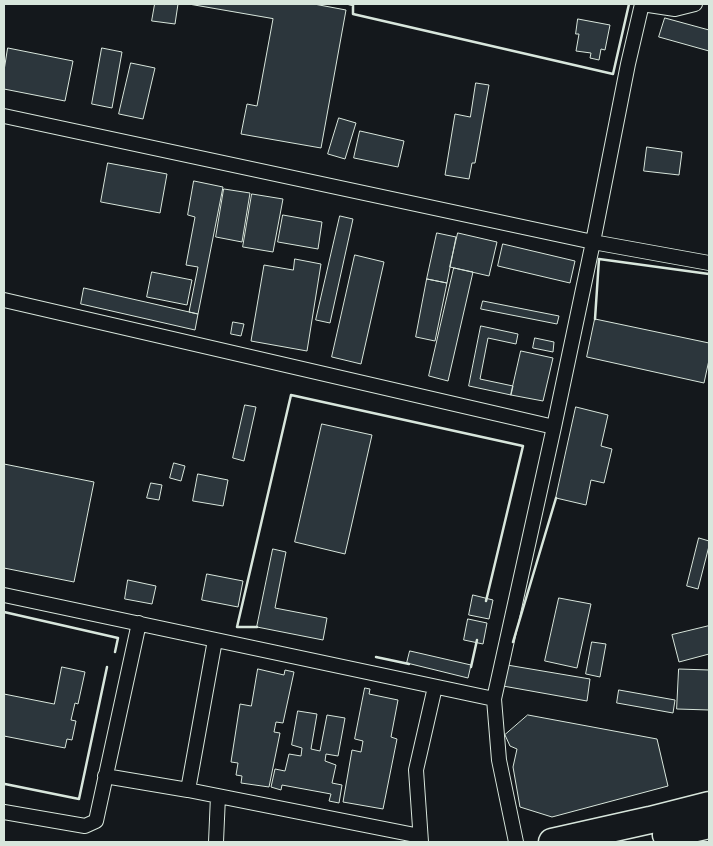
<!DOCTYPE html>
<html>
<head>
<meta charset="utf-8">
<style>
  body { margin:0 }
  #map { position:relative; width:713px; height:846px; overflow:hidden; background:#14181c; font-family:"Public Sans",sans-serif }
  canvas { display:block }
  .frame { position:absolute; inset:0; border:5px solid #d8e6dc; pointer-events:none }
</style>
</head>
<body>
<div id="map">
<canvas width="713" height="846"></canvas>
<div class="frame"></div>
</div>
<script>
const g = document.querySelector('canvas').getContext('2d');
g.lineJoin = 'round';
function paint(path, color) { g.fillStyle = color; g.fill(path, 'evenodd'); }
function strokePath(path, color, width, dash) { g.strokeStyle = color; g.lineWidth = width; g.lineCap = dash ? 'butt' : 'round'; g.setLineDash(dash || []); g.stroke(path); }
const building = new Path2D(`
  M 155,4 L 178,4 L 175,24 L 152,21 Z
  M 189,4 L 314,4 L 346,10 L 321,148 L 241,134 L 247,104 L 257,106 L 273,19 Z
  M 665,18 L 709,30 L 709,51 L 659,37 Z
  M 578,19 L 610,25 L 605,50 L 601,49 L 599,60 L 590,58 L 591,53 L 576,51 L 579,34 L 576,34 Z
  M 8,48 L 73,61 L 65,101 L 4,89 L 4,71 Z
  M 102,48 L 122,52 L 112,108 L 92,104 Z
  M 131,63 L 155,68 L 143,119 L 119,114 Z
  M 476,83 L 489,85 L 475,163 L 472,163 L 469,179 L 445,175 L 455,114 L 470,117 Z
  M 339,118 L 356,123 L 345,159 L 328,154 Z
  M 360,131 L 404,141 L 398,167 L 354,158 Z
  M 647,147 L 682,152 L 679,175 L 644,171 Z
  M 108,163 L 167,174 L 160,213 L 101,202 Z
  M 194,181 L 223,187 L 198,314 L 189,312 L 198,267 L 186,265 L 195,217 L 188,215 Z
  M 224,189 L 250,193 L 242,242 L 216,237 Z
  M 252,194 L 283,199 L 273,252 L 243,247 Z
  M 283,215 L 322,222 L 318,249 L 278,242 Z
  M 340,216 L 353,219 L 330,323 L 316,320 Z
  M 437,233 L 456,237 L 447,283 L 427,279 Z
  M 458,233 L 497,242 L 489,276 L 450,267 Z
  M 503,244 L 575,261 L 570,283 L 498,266 Z
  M 355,255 L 384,262 L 361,364 L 332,357 Z
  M 295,259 L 321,264 L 307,351 L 251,341 L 264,265 L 293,270 Z
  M 454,268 L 473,272 L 448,381 L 429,376 Z
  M 152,272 L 192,280 L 187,305 L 147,297 Z
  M 427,279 L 447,283 L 435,341 L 416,337 Z
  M 84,288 L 198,314 L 195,330 L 81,304 Z
  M 483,301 L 559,316 L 557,324 L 481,309 Z
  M 595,319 L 709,343 L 709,360 L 704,383 L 587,357 Z
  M 233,322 L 244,324 L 241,336 L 231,334 Z
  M 481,326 L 518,334 L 516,344 L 488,338 L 480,379 L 513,386 L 511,395 L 469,386 Z
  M 535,338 L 554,342 L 553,352 L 533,348 Z
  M 521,351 L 553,358 L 543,401 L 511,395 Z
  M 245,405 L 256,407 L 244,461 L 233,458 Z
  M 576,407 L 608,415 L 601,446 L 612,449 L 604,483 L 591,480 L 586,505 L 556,498 Z
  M 322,424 L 372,435 L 345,554 L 295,542 Z
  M 174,463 L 185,466 L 181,481 L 170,478 Z
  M 4,464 L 94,482 L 74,582 L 4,568 Z
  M 198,474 L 228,480 L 223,506 L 193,501 Z
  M 151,483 L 162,485 L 159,500 L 147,498 Z
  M 699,538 L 709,541 L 709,546 L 698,589 L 687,586 Z
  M 273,549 L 286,552 L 275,608 L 327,618 L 323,640 L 257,627 Z
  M 207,574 L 243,581 L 238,607 L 202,600 Z
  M 128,580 L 156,586 L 152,604 L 125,599 Z
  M 473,595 L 493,600 L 489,619 L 469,615 Z
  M 559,598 L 591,604 L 577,668 L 545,661 Z
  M 468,619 L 487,623 L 483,644 L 464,640 Z
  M 709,626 L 709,654 L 679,662 L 672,635 Z
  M 592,642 L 606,644 L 600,677 L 586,674 Z
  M 410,651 L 471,665 L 468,678 L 407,663 Z
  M 507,665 L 590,679 L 587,701 L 503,686 Z
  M 62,667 L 85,672 L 78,704 L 75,703 L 71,720 L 76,721 L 72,740 L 67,739 L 65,748 L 4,736 L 4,694 L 54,704 Z
  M 258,669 L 284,675 L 285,670 L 294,672 L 283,723 L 276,722 L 274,732 L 280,733 L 269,787 L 241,783 L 242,776 L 236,775 L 238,763 L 231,762 L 240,704 L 251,706 Z
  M 679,669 L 709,670 L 709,710 L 677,709 Z
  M 365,688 L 370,689 L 369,694 L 398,700 L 391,737 L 397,739 L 383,809 L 343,802 L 352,750 L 361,752 L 363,741 L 355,739 Z
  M 619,690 L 675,700 L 673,713 L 617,703 Z
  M 298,711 L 317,714 L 311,749 L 320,751 L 327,715 L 345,718 L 338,756 L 326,754 L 325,761 L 336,765 L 332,783 L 342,785 L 339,803 L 329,801 L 331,794 L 282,785 L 281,790 L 271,787 L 275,769 L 285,771 L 289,754 L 301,756 L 302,748 L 292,745 Z
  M 528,715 L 657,739 L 668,786 L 552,817 L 520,807 L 513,767 L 517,749 L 510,746 L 505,735 Z`);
paint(building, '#2c363c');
strokePath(building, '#d8e6dc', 1);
const street = new Path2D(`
  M 4,116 L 593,242 L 709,263
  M 4,300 L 554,427
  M 4,595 L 494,699
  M 105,776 L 188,790 L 420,836
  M 188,790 L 215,640
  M 4,812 L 85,826 L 96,821 L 139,623
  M 216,842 L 218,796
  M 421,842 L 416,770 L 435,687
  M 516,842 L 499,760 L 494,699 L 554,427 L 593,242 L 628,64 L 642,4 L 675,9 L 695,4`);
const highway = new Path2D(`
  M 666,835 L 709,825
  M 552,842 L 650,820 L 709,805`);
strokePath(street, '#d8e6dc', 16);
strokePath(highway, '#d8e6dc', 29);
strokePath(street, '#14181c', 14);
strokePath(highway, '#14181c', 26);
strokePath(new Path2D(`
  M 349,4 L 353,5 L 353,14 L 613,74 L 629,4
  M 595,319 L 599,259 L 709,274
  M 4,612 L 118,638 L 115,652
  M 257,627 L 237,627 L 291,395 L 523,446 L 486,601
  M 513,642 L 556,498
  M 376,657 L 409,664
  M 471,667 L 477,640
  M 5,784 L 79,799 L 107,667`), '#d8e6dc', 2.5);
</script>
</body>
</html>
